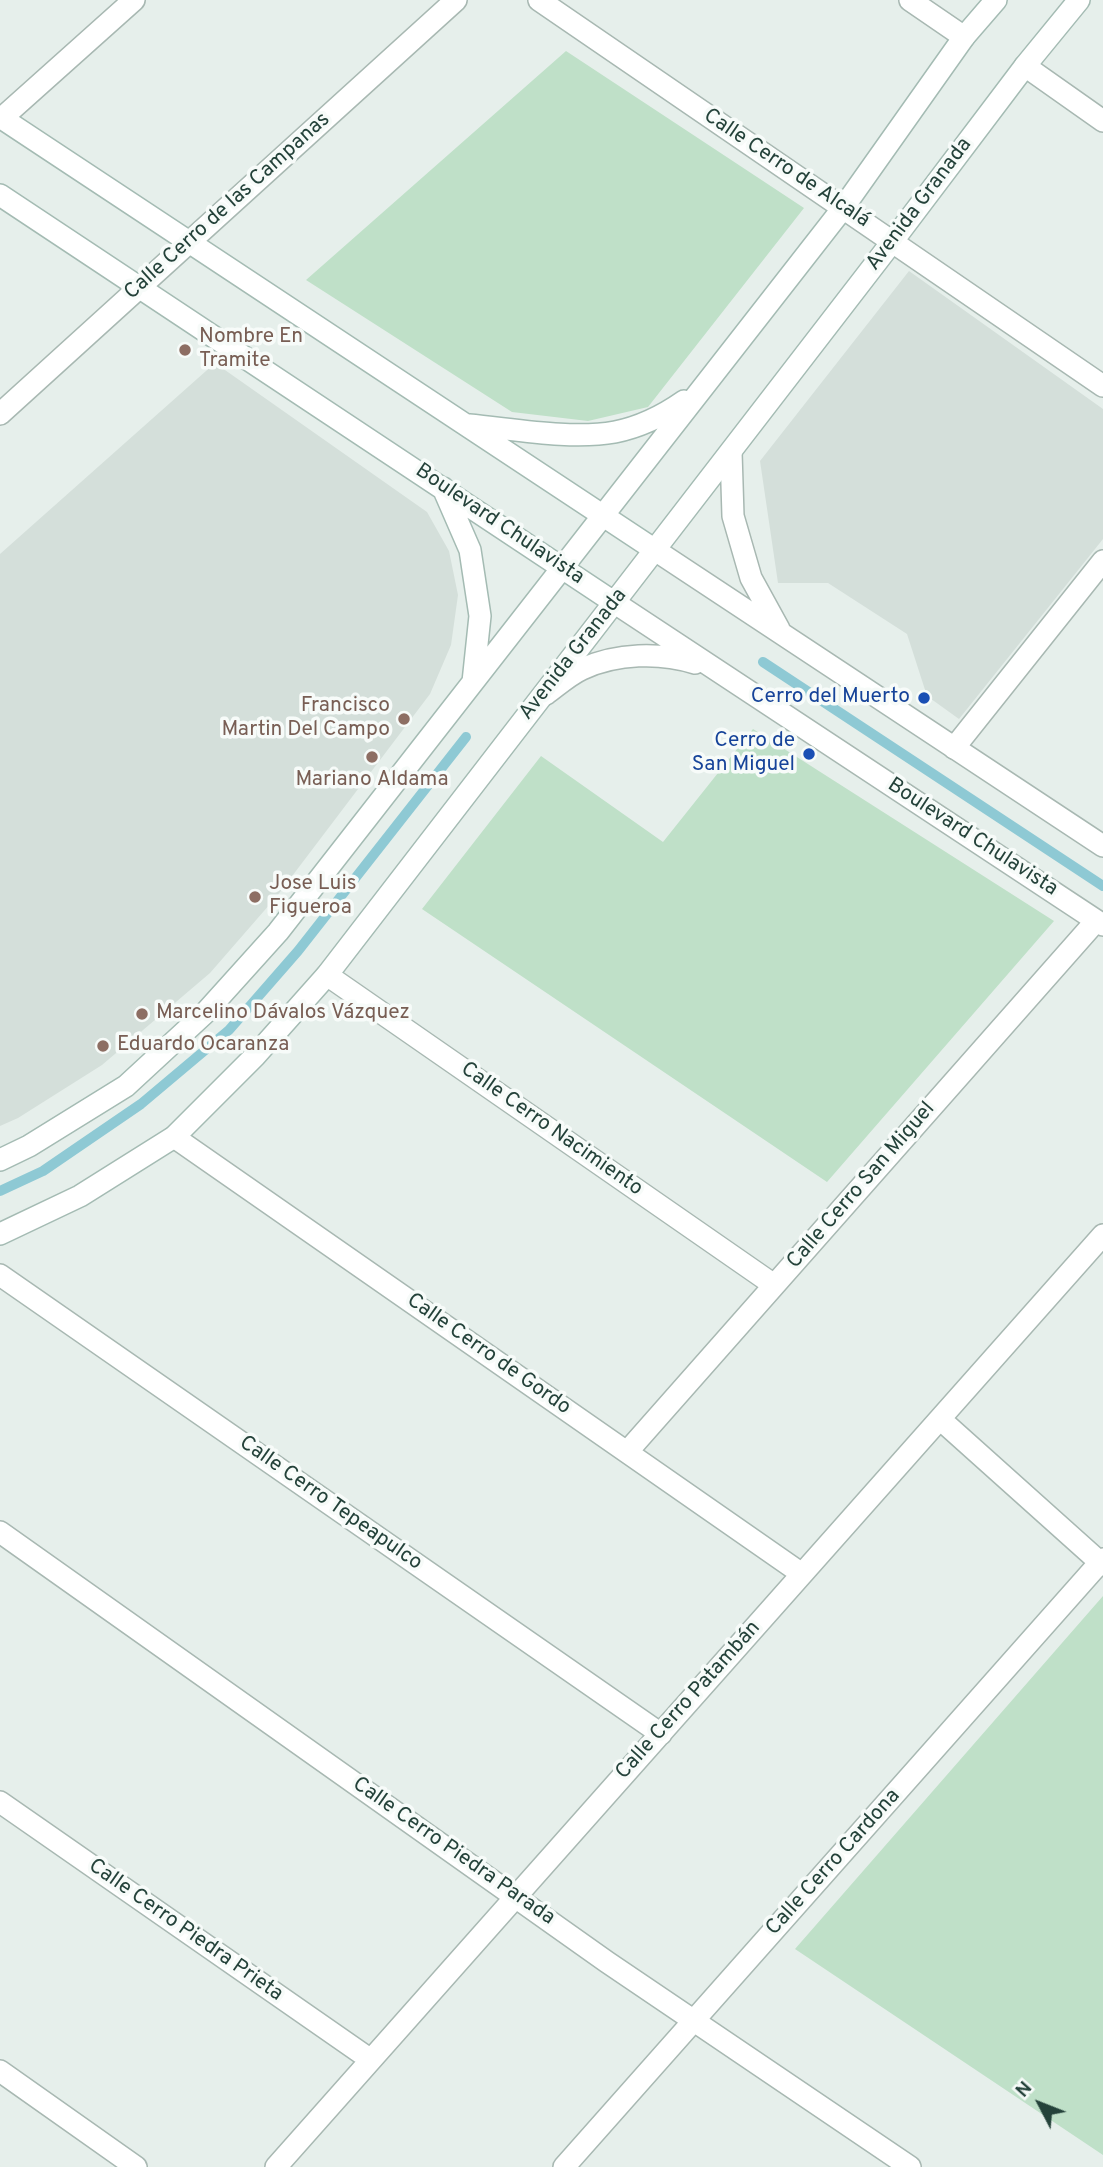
<!DOCTYPE html>
<html>
<head>
<meta charset="utf-8">
<style>
  body { margin:0 }
  #map { position:relative; width:1103px; height:2167px; overflow:hidden; background:#e6efeb; font-family:Overpass,sans-serif }
  canvas { display:block }
  .north { position:absolute; left:1005px; top:2069px; width:70px; height:70px; -webkit-text-stroke:5px #f7fbf9; paint-order:stroke; rotate:312deg; font-size:19px; font-weight:700; line-height:28px; text-align:center; color:#24423a }
  .north::after { content:''; display:block; margin:auto; width:24px; height:32px; background:#24423a; clip-path:polygon(50% 0,100% 100%,50% 72%,0 100%) }
</style>
</head>
<body>
<div id="map">
<canvas width="1103" height="2167"></canvas>
<div class="north">N</div>
</div>
<script>
const g = document.querySelector('canvas').getContext('2d');
g.lineJoin = 'round';
function paint(path, color) { g.fillStyle = color; g.fill(path, 'evenodd'); }
function strokePath(path, color, width, dash) { g.strokeStyle = color; g.lineWidth = width; g.lineCap = dash ? 'butt' : 'round'; g.setLineDash(dash || []); g.stroke(path); }
function label(font, color, halo, rows, align = 'center') {
  g.font = font + ' Overpass,sans-serif'; g.lineWidth = 7; g.setLineDash([]); g.textBaseline = 'middle'; g.strokeStyle = halo; g.fillStyle = color; for (const [text, x, y, turn = 0] of rows) {
    g.save(); g.translate(x, y); g.rotate((+turn || 0) * Math.PI / 180); g.textAlign = isNaN(turn) ? turn : align; if (halo) g.strokeText(text, 0, 0); g.fillText(text, 0, 0); g.restore();
  }
}
paint(new Path2D(`
  M 909,271 L 1103,409 L 1103,539 L 959,719 L 927,696 L 907,634 L 828,583 L 778,583 L 760,461 Z
  M 215,363 L 427,512 L 449,551 L 458,595 L 451,645 L 430,694 L 277,896 L 210,973 L 102,1065 L 18,1118 L 0,1126 L 0,554 Z`), '#d4dfda');
paint(new Path2D(`
  M 566,51 L 804,208 L 648,407 L 588,421 L 512,412 L 306,280 Z
  M 753,729 L 1054,921 L 827,1182 L 422,909 L 541,756 L 663,842 Z
  M 1103,1596 L 1103,2155 L 795,1949 Z`), '#bfe0c8');
strokePath(new Path2D(`
  M 763,662 L 1103,886
  M 0,1191 L 43,1171 L 141,1104 L 229,1030 L 298,951 L 466,737`), '#8ec9d4', 10);
const minor = new Path2D(`
  M 539,0 L 1103,386
  M 910,0 L 964,37
  M 1025,66 L 1103,121
  M 2,118 L 134,0
  M 0,414 L 456,0
  M 954,748 L 1103,561
  M 327,975 L 774,1285
  M 174,1137 L 802,1574
  M 0,1275 L 661,1734
  M 940,1419 L 1103,1565
  M 627,1452 L 1096,921
  M 0,1532 L 607,1962 L 910,2167
  M 0,1802 L 371,2060
  M 0,2071 L 136,2167
  M 276,2167 L 1103,1235
  M 564,2167 L 1103,1559`);
const tertiary = new Path2D(`
  M 731,452 L 733,516 L 751,578 L 779,629
  M 655,550 L 1103,846
  M 615,603 L 1103,925
  M 546,694 C 557,686 569,675 582,669 C 617,653 660,652 695,663`);
const secondary = new Path2D(`
  M 0,117 L 655,550
  M 0,195 L 615,603
  M 469,425 C 513,429 571,440 615,432 C 640,427 664,415 684,401
  M 443,488 L 470,550 L 480,616 L 473,682
  M 0,1160 L 29,1146 L 126,1086 L 205,1013 L 278,932 L 843,208 L 964,37 L 996,0
  M 0,1234 L 80,1196 L 174,1137 L 255,1056 L 327,975 L 892,242 L 1025,66 L 1079,0`);
strokePath(minor, '#a8b8b2', 24);
strokePath(tertiary, '#a8b8b2', 24);
strokePath(secondary, '#a4bbb3', 24);
strokePath(minor, '#fff', 21);
strokePath(tertiary, '#fff', 21);
strokePath(secondary, '#fff', 21);
for (const [x, y, r, color] of [
  [185,350,7,"#8d6e63"],
  [924,698,7,"#1a4fb4"],
  [404,719,7,"#8d6e63"],
  [809,754,7,"#1a4fb4"],
  [372,757,7,"#8d6e63"],
  [255,897,7,"#8d6e63"],
  [142,1014,7,"#8d6e63"],
  [103,1046,7,"#8d6e63"]
]) { const dot = new Path2D(); dot.arc(x, y, r, 0, 2 * Math.PI); g.fillStyle = color; g.fill(dot); strokePath(dot, '#f7fbf9', 2.5); }
label('21px', '#24423a', '#f7fbf9', [
  ["Calle Cerro de Alcalá",786,169,34],
  ["Avenida Granada",920,205,-53],
  ["Calle Cerro de las Campanas",228,207,-42],
  ["Boulevard Chulavista",499,525,34],
  ["Avenida Granada",574,655,-52],
  ["Boulevard Chulavista",972,838,33],
  ["Calle Cerro Nacimiento",551,1130,35],
  ["Calle Cerro San Miguel",862,1186,-49],
  ["Calle Cerro de Gordo",488,1355,35],
  ["Calle Cerro Tepeapulco",330,1504,35],
  ["Calle Cerro Patambán",689,1701,-48],
  ["Calle Cerro Piedra Parada",453,1852,35],
  ["Calle Cerro Cardona",834,1863,-48],
  ["Calle Cerro Piedra Prieta",185,1931,35]
]);
label('21px', '#785e54', '#f7fbf9', [
  ["Nombre En",199,338],
  ["Tramite",199,362],
  ["Francisco",390,707,"right"],
  ["Martin Del Campo",390,731,"right"],
  ["Mariano Aldama",372,781,"center"],
  ["Jose Luis",269,885],
  ["Figueroa",269,909],
  ["Marcelino Dávalos Vázquez",156,1014],
  ["Eduardo Ocaranza",117,1046]
], 'left');
label('21px', '#164399', '#f7fbf9', [
  ["Cerro del Muerto",910,698],
  ["Cerro de",795,742],
  ["San Miguel",795,766]
], 'right');
</script>
</body>
</html>
